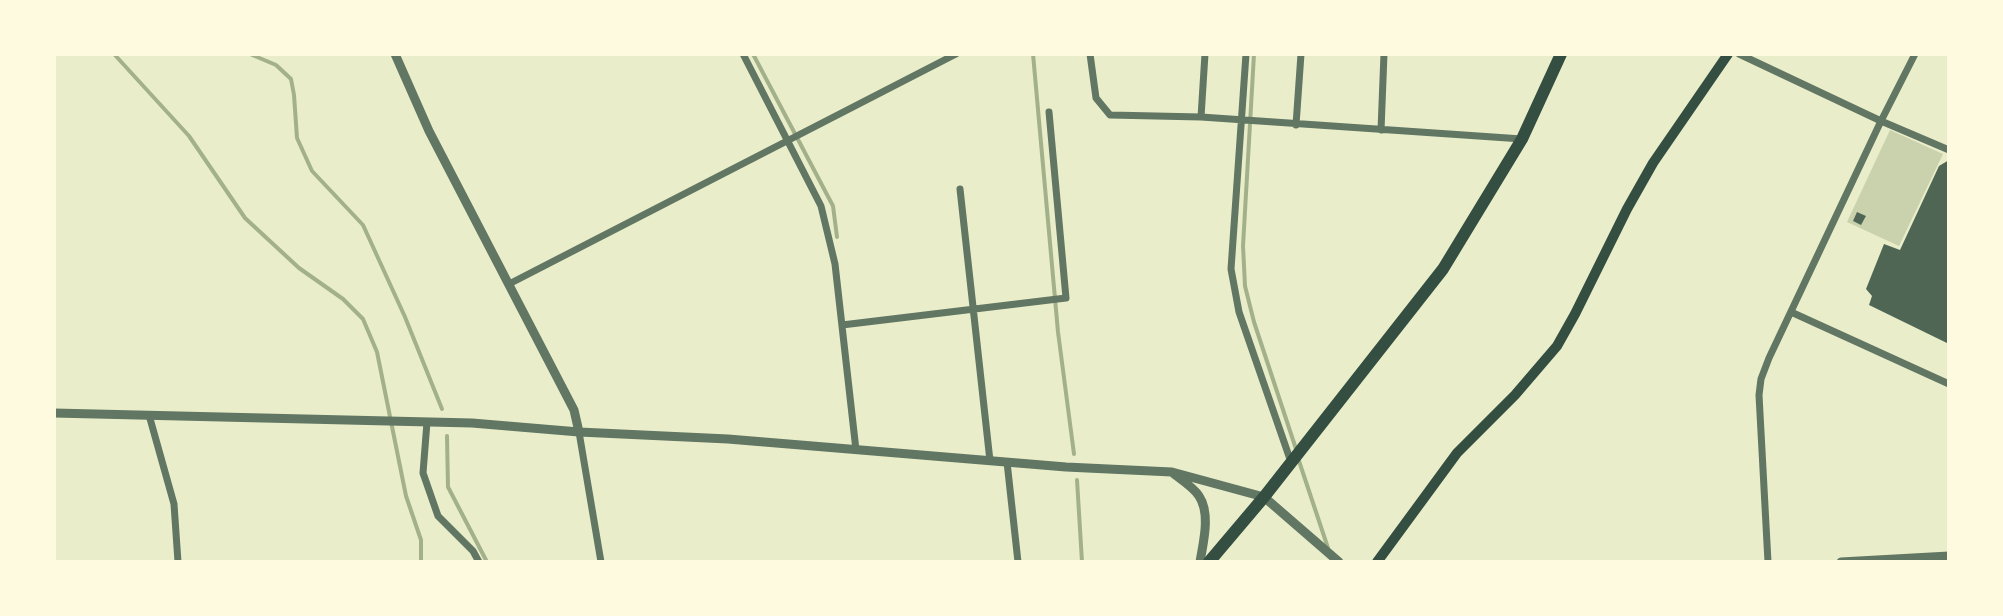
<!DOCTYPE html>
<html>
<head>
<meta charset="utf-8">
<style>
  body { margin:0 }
  #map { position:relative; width:2003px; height:616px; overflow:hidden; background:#e9edc9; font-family:Lora,serif }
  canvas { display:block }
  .frame { position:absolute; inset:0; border:56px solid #fefae0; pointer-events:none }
</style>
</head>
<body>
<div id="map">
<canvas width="2003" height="616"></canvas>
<div class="frame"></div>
</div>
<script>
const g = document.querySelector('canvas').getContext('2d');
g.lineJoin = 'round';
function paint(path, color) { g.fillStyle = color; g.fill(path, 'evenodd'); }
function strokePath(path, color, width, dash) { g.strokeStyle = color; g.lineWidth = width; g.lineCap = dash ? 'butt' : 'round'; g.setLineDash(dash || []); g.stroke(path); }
paint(new Path2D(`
  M 1890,130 L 1943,154 L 1899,246 L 1847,222 Z`), '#cad2ad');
strokePath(new Path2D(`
  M 114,54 L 189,136 L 245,218 L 299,268 L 343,299 L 363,319 L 377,352 L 406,496 L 421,540 L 421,562
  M 250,54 L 276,65 L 291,79 L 294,95 L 297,138 L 312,171 L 363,225 L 405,317 L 442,409
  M 753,54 L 833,206 L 837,237
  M 1033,54 L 1058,332 L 1074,454
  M 1254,54 L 1243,246 L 1245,286 L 1254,322 L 1296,449
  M 447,436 L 448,487 L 487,562
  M 1298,458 L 1328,548
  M 1077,480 L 1082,562`), '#a3b18a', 4);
paint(new Path2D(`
  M 1949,160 L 1949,344 L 1869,305 L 1872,296 L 1866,289 L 1884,244 L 1900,250 L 1939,166 Z
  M 1857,212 L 1866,216 L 1861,225 L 1853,221 Z`), '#4f6655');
strokePath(new Path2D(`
  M 743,54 L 821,206 L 835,264 L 856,450
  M 1090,54 L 1096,98 L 1110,115 L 1201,117 L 1522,139
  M 1246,54 L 1231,269 L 1239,312 L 1291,462
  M 1739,54 L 1881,121 L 1949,150
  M 1201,117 L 1205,54
  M 1296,125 L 1301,54
  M 1381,130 L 1384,54
  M 960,189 L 990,461
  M 509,284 L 956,54
  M 1791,312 L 1949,384
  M 842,325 L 1066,298 L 1049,112
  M 149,415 L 174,504 L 178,562
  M 427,422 L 423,473 L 438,516 L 473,551 L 479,562
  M 579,432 L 601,562
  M 1007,462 L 1018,562
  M 1768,562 L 1759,395 L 1761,379 L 1769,358 L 1881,121 L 1915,54`), '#617663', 7);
strokePath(new Path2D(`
  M 395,54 L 429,131 L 574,410 L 579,432
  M 54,413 L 472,423 L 579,432 L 728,439 L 1066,467 L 1172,472 L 1264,497 L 1339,562
  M 1174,474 C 1182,480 1194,488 1199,496 C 1211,514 1203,543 1200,562
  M 1841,562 L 1949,556`), '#617663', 9);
strokePath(new Path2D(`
  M 1377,562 L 1457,453 L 1515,395 L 1557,346 L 1575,314 L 1627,209 L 1653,163 L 1728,54`), '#344e41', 10);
strokePath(new Path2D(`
  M 1209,562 L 1264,497 L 1443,269 L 1522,139 L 1561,54`), '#344e41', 12);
</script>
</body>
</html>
